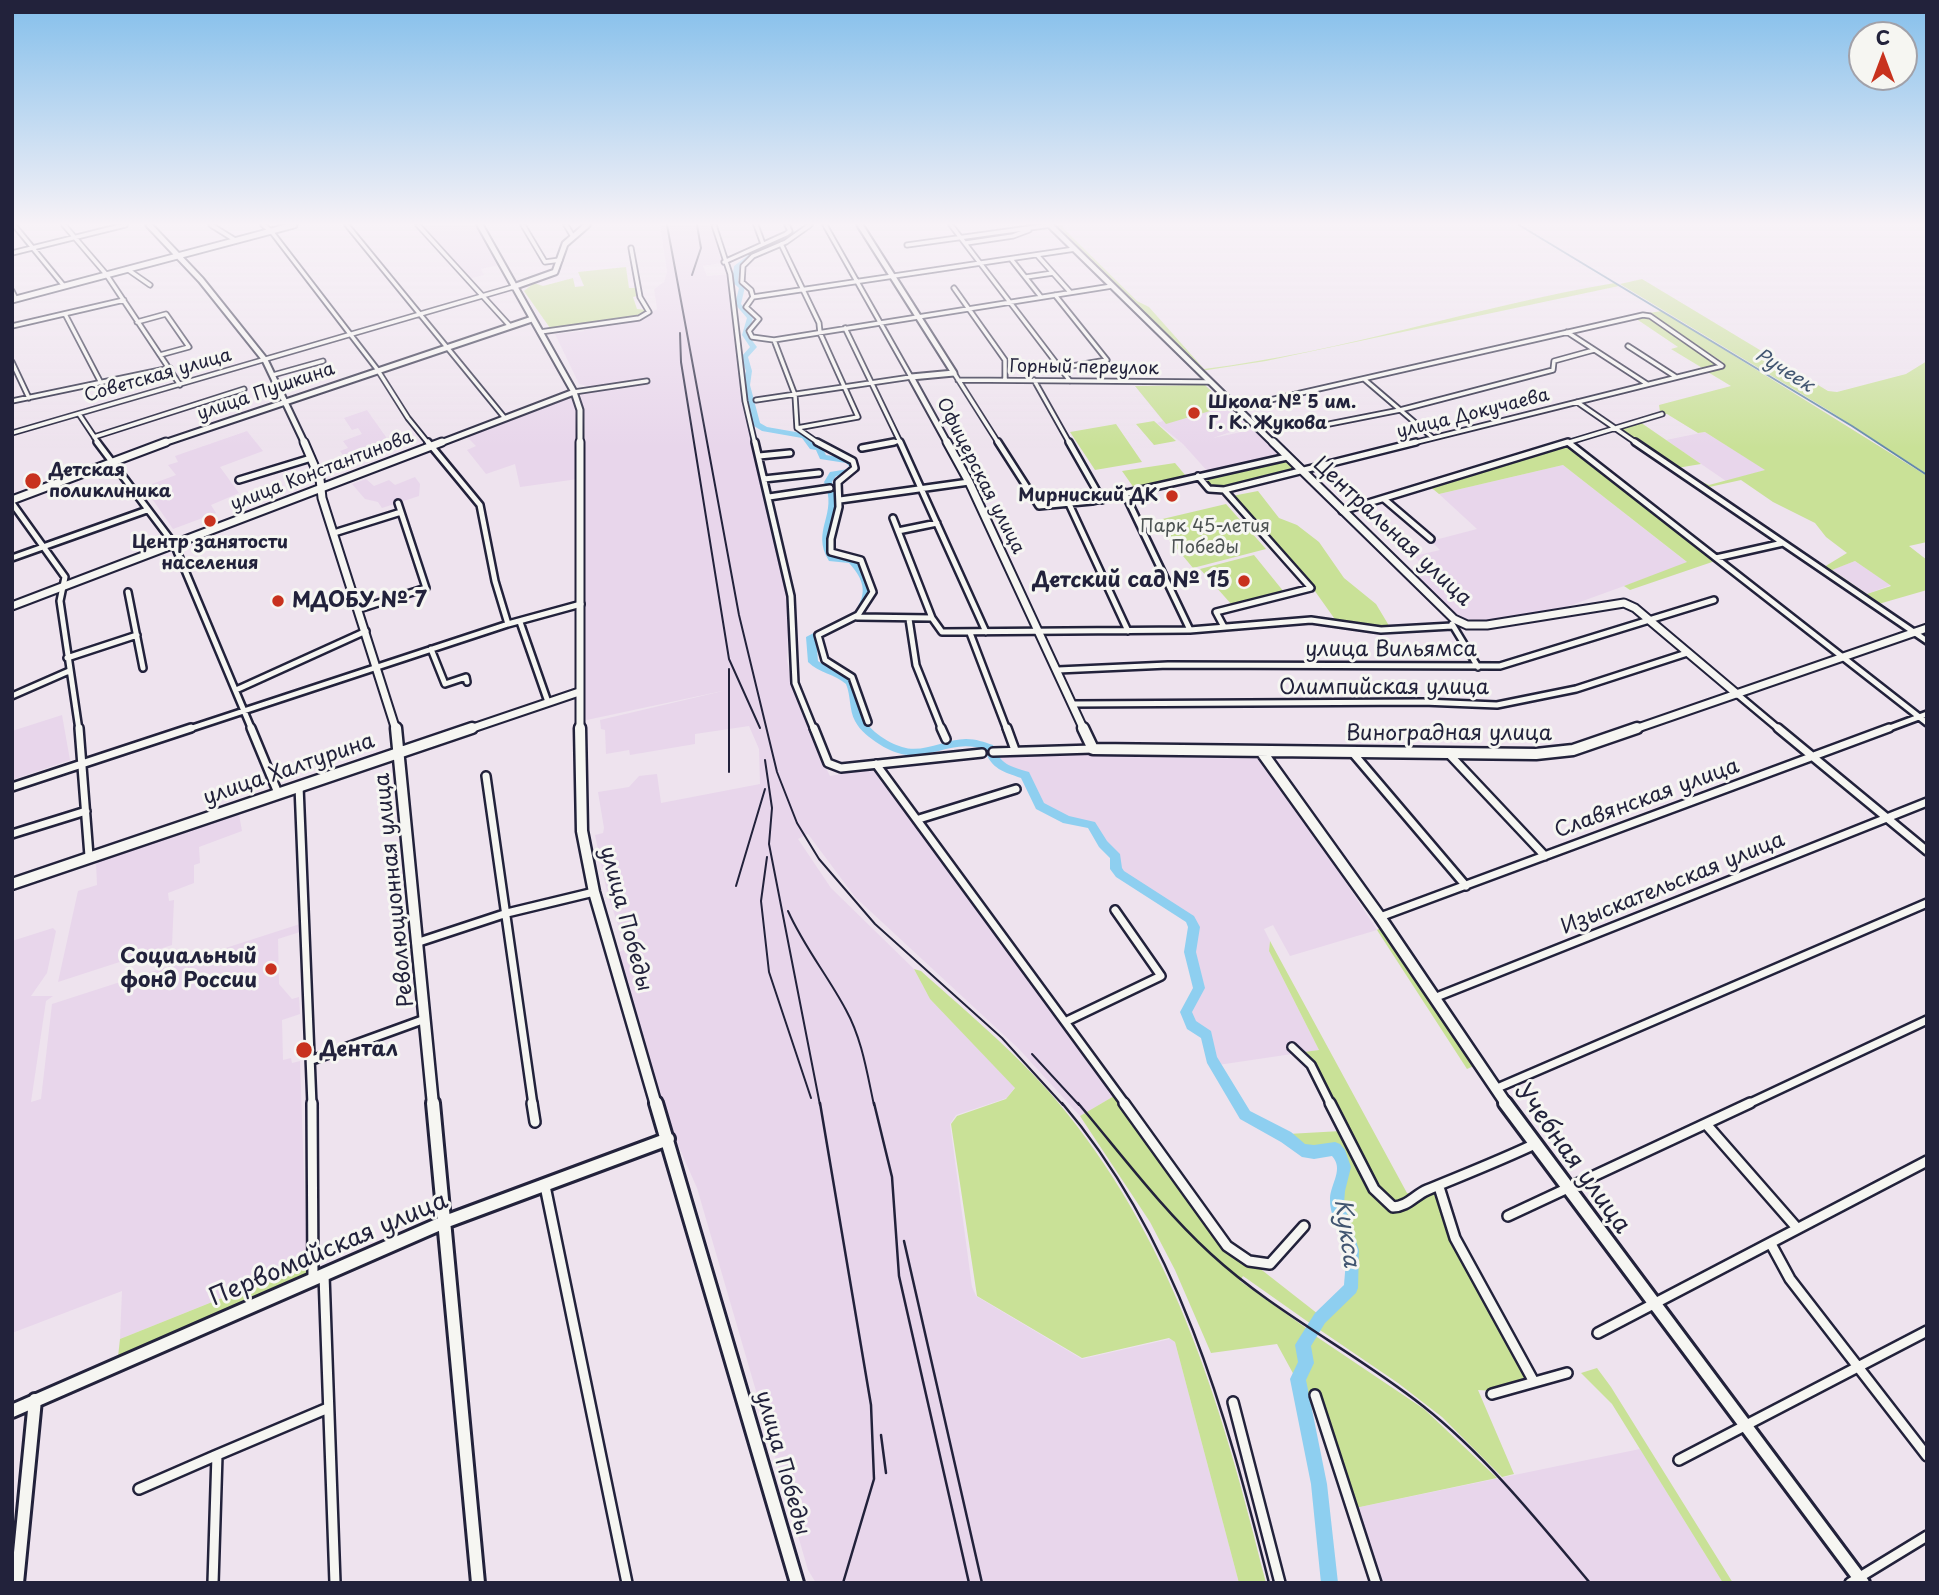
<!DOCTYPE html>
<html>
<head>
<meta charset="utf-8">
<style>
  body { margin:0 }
  #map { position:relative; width:1939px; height:1595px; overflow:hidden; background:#eee3ee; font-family:"Playpen Sans",sans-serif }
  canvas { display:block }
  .frame { position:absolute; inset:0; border:14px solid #22223b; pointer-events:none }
  .north { position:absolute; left:1848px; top:21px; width:70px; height:70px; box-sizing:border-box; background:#f6f6f2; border:2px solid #a1a1a9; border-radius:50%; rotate:0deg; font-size:19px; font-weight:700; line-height:28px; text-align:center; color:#22223b }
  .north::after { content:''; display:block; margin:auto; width:24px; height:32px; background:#c8321e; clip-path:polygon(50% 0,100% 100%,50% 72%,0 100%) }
</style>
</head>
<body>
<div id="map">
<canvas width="1939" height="1595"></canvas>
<div class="frame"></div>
<div class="north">С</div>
</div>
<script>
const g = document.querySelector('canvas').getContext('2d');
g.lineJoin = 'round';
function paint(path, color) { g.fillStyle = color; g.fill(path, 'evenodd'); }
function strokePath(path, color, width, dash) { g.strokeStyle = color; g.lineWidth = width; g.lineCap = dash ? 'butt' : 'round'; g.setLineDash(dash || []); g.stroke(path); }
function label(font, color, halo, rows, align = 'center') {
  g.font = font + ' "Playpen Sans",sans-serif'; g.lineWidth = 6; g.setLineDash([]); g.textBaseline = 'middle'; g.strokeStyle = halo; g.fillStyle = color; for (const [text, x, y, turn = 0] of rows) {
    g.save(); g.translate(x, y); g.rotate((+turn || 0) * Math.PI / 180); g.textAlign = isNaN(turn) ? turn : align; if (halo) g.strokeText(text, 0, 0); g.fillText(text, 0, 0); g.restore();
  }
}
paint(new Path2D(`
  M 421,225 L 476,225 L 499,265 L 481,269 L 484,275 L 469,279 Z
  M 660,225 L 711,225 L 722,263 L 703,266 L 707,276 L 728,274 L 743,403 L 789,598 L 787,660 L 793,692 L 826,768 L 830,776 L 874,768 L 1005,940 L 1114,1096 L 1080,1116 L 1019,1049 L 855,897 L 808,834 L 798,839 L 831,888 L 914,969 L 930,999 L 1015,1087 L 1007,1098 L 956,1115 L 950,1124 L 972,1287 L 976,1296 L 1082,1359 L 1170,1339 L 1175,1342 L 1239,1583 L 816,1583 L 808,1570 L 697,1188 L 667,1120 L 616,953 L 626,949 L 607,892 L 595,835 L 603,833 L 604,828 L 598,792 L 629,787 L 639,776 L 657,774 L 661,803 L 760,784 L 759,749 L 749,726 L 695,734 L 695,744 L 630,755 L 629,750 L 606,754 L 605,730 L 601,729 L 600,720 L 727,690 L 582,721 L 585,422 L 580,392 L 649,383 L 652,379 L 591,387 L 579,384 L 555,334 L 584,331 L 584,327 L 641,319 L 657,309 L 654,289 L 664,282 L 667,272 Z
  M 1205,385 L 1248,426 L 1213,438 L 1255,429 L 1283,456 L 1209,473 L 1183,444 L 1157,423 L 1163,421 L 1135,386 Z
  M 571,394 L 577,411 L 578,479 L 520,487 L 515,464 L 486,474 L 467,450 L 476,446 L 464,434 Z
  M 367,410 L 393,447 L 389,448 L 391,452 L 374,458 L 366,448 L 343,455 L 340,451 L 348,448 L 343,441 L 362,434 L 358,428 L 352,430 L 344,418 Z
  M 247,431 L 263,451 L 220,467 L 239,493 L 211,505 L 216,513 L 173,529 L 144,487 L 176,475 L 168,465 L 178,462 L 175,456 Z
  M 1705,432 L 1766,470 L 1726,481 L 1666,440 Z
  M 1563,465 L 1688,563 L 1566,607 L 1485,622 L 1455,617 L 1412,578 L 1426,568 L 1414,556 L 1440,550 L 1431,541 L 1477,529 L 1439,494 Z
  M 415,477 L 420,484 L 419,496 L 382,508 L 378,502 L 365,499 L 352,484 L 366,479 L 374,486 L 389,480 L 395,485 Z
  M 1855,561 L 1891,585 L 1867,594 L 1831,570 Z
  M 62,715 L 70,760 L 12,780 L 12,731 Z
  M 1087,752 L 1261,754 L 1377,930 L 1290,956 L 1273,925 L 1264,929 L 1270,941 L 1269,951 L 1319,1050 L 1218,1065 L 1210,1035 L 1194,1024 L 1188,1013 L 1201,990 L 1192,952 L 1196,928 L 1192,919 L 1122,874 L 1118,869 L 1118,856 L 1104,842 L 1093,824 L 1051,812 L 1043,805 L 1026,773 L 999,765 L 992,754 Z
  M 239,814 L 242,831 L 199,847 L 200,863 L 194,865 L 194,883 L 168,893 L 169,901 L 174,900 L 172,945 L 58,982 L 78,891 L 97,885 L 96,862 Z
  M 300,924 L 300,932 L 278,939 L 279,984 L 292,999 L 299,997 L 300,1014 L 282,1020 L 283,1060 L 291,1058 L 292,1063 L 300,1061 L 307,1264 L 120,1339 L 122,1291 L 12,1333 L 12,941 L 53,928 L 56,931 L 47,973 L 31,996 L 53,996 L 46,1001 L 31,1102 L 41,1099 L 52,1004 Z
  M 1640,1449 L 1723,1583 L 1380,1583 L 1355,1508 Z`), '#e8d6eb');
paint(new Path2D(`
  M 1057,225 L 1063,225 L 1063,228 L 1137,301 L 1149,307 L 1204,369 C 1343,352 1477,306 1615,283 L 1619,286 L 1266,361 L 1201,371 Z
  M 626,267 L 629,288 L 638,288 L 637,296 L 633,297 L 637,309 L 648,310 L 641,316 L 550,328 L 524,291 L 534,283 L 543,286 L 573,278 L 575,287 L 584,286 L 578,272 Z
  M 1642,279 L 1828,391 L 1837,392 L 1906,374 L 1927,361 L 1927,474 L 1828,410 L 1620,284 Z
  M 1662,311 L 1927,476 L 1927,542 L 1909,546 L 1927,560 L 1927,590 L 1875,605 L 1824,567 L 1847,553 L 1826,537 L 1815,523 L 1773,502 L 1741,480 L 1705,488 L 1688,475 L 1709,485 L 1765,470 L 1705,432 L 1698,433 L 1667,414 L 1650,414 L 1660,412 L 1659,405 L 1731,386 L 1706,371 L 1725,366 L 1721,361 L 1649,313 ZM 1855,561 L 1890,585 L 1891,586 L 1867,594 L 1832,570 Z
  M 1648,316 L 1718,361 L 1718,366 L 1704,369 L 1671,349 L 1678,347 L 1635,318 Z
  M 1205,385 L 1227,406 L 1166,424 L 1135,386 Z
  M 1154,421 L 1176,441 L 1154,445 L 1136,424 Z
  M 1640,422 L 1701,464 L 1677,468 L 1617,428 Z
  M 1116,424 L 1142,462 L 1095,470 L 1070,432 Z
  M 1567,445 L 1703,551 L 1718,560 L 1630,590 L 1624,586 L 1687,562 L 1563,465 L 1439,494 L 1428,485 Z
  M 1286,460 L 1299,471 L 1221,488 L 1206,483 L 1210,476 Z
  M 1175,463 L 1186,476 L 1134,488 L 1122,471 Z
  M 1258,491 L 1279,518 L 1297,525 L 1319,542 L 1344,578 L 1376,604 L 1391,629 L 1339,625 L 1312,587 L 1232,496 Z
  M 1226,504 L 1266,549 L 1193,568 L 1154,521 Z
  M 1254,555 L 1284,592 L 1232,605 L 1200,569 Z
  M 1382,926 L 1474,1066 L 1467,1069 L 1377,930 Z
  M 1270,941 L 1407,1193 L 1413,1193 L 1409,1199 L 1392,1204 L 1376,1187 L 1304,1052 L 1319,1050 L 1269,951 Z
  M 914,969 L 921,971 C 971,1016 1024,1059 1066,1112 C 1177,1250 1224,1414 1266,1583 L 1239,1583 L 1175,1342 L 1169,1338 L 1082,1358 L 977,1296 L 951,1124 L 957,1116 L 1006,1099 L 1015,1088 L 930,999 Z
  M 1114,1096 L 1213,1236 C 1225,1250 1239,1266 1258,1267 L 1318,1314 L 1311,1324 L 1243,1276 L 1240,1281 L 1306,1328 C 1295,1348 1305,1358 1295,1377 L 1277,1344 L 1211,1353 L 1175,1270 L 1150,1222 L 1080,1116 Z
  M 1341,1131 L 1393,1210 C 1409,1210 1421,1196 1436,1191 L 1454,1238 L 1530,1380 L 1494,1391 L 1478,1390 L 1514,1474 L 1502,1477 L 1442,1417 L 1398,1383 L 1317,1328 L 1354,1291 L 1355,1247 L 1346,1227 L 1341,1200 L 1347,1166 L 1345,1155 L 1336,1147 L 1301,1148 L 1288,1134 Z
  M 307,1264 L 308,1274 L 118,1357 L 120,1339 Z
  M 1314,1335 L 1424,1409 L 1497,1478 L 1355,1508 L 1318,1394 L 1306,1393 C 1304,1378 1306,1347 1314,1335 Z
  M 1597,1368 L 1611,1387 L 1733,1583 L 1723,1583 L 1612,1404 L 1581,1373 Z`), '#c9e197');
strokePath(new Path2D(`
  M 1519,225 L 1852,426 L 1927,475`), '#638aa8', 2);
paint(new Path2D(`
  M 804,225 L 811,225 L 782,244 L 760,251 L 740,267 L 738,281 L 745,287 L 741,304 L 753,318 L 748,335 L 757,347 L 748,357 L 752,371 L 750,385 L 760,423 L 767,427 L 807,434 L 816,445 L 822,447 L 826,455 L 851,459 L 857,465 L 854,473 L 836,476 L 832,482 C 846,510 820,532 835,557 L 855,559 C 870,575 878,588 865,608 L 862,609 L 858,606 C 868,590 861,576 849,563 L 829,561 C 810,530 839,514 824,482 L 830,472 L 848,469 L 849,466 L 846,463 L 820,459 L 816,450 L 810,449 L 802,438 L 762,431 L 754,426 L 742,385 L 746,371 L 741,357 L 750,347 L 742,335 L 747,318 L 735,304 L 739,288 L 732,282 L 734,266 L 756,249 L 778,242 Z
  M 829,625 L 832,626 L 834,628 L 832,630 L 816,638 L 818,661 C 829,669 847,670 855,682 C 861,691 859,703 862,714 C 865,728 888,743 902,747 C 923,754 945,739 966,739 C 976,739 984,742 993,745 C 1001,765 1009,766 1029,772 L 1044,803 L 1069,816 L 1095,822 L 1107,841 L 1120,854 L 1122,868 L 1124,871 L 1194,916 L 1200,927 L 1196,952 L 1205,988 L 1192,1012 L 1196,1021 L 1211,1031 L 1217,1057 L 1250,1111 L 1291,1132 L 1305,1144 L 1314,1145 L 1335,1142 L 1340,1144 L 1345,1150 L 1351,1167 L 1345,1191 L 1344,1204 L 1359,1250 L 1358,1288 L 1356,1293 L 1325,1323 L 1311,1346 L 1314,1363 L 1306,1380 L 1327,1484 L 1338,1583 L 1321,1583 L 1311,1484 L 1290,1379 L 1298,1362 L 1295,1345 L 1298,1340 L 1315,1313 L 1344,1285 C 1345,1272 1347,1259 1344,1246 C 1340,1230 1329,1215 1330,1198 C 1331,1183 1344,1169 1332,1156 L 1314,1159 L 1302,1157 L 1281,1142 L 1240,1119 L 1207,1063 L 1201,1038 L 1187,1029 L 1180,1012 L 1193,988 L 1184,952 L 1188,927 L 1186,922 L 1116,877 L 1110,869 L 1110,858 L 1099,847 L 1088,828 L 1063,823 L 1036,809 L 1021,778 C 1004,772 991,769 985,750 C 946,735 923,773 879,744 C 870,738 860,731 855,721 C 849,710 851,696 846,684 C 835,674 819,673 808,662 L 806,637 Z`), '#8ecff0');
const streetFar3 = new Path2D(`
  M 14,225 L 64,286
  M 64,225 L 106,274 L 180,385
  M 211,225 L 235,240
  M 263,225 L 271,231 L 377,369 L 408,418 L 429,444
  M 347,225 L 504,417
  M 418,225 L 510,326
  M 523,225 L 545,262 L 560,260
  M 566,225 L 572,235
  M 714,225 L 730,274 L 745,401 L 755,444
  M 756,225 L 763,244
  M 810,225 L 786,242 L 753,256 L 743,266 L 742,282 L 751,290 L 753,297 L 746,307 L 759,319 L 749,331 L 752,337 L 774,340 L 1112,286
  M 951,225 L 1070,381
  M 966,243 L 1013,236 L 1029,230
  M 781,244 L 819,323 L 820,333 L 858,417 L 797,428
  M 907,245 L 1051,225
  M 12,253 L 125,225
  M 1037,255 L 1070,292
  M 1011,259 L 1041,297
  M 724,262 L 786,234 L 790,231 L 787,225
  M 127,269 L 150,285
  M 1026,277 L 1053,273
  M 954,288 L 1005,360 L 1005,380
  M 12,291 L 16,299
  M 1055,295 L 1107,360 L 1060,368
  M 753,297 L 1075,249
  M 65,314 L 101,383
  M 137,322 L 166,314 L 189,347 L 160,355
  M 12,326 L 124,300
  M 845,328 L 901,444
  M 540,332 L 639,318 L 649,312 L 640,297 L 631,248
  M 1567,332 L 1647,384
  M 774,340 L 795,395 L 797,428 L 820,444
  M 1628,346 L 1676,377
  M 12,362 L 29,398
  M 954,373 L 999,444
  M 273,375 L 323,361
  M 1364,379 L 1433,438
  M 958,380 L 1209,382
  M 1034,380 L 1070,444
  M 574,392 L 647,381
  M 756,400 L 911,377 L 825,225
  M 12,401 L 170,368
  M 1577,402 L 1638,444
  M 1235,408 L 1643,315 L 1650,316 L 1722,366 L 1409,444
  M 79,414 L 99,444
  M 1319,426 L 1400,410 L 1553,370 L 1554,361 L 1594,350
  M 12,433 L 513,287
  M 94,437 L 244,389
  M 884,444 L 900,441
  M 1563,444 L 1662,414`);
const streetFar2 = new Path2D(`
  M 97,442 L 174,544 L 252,730
  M 428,442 L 480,505 L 495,581 L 508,624
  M 755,442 L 791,596 L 795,683 L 814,730
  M 817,442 L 853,461 L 855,468 L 838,482 L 839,507 L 831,539 L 831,552 L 861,560 L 873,592 L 858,615 L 818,635 L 825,660 L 852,677 L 868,722
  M 900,442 L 986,632
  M 998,442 L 1039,506 L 1092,501 L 1287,457
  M 1069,442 L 1102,500
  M 1635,442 L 1927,641
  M 1569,443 L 1927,723
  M 862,448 L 894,442
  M 759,456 L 790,453
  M 1198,476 L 1209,489 L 1224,490 L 1311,588 L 1216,612 L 1224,627
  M 764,479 L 819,473
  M 239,480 L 311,458
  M 1224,490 L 1416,442
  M 1124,492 L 1190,630
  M 769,497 L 830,488
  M 1384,499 L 1431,539
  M 840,500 L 969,482
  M 12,503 L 65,577 L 60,601 L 79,730
  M 1070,506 L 1128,631
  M 1342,511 L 1568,442
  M 893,518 L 932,618 L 942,632 L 1190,630 L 1311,620 L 1381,630 L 1452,626
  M 898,531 L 937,523
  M 334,533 L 401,512
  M 12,558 L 147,510
  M 1716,558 L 1783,543
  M 128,592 L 143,668
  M 359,609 L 426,588 L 398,503
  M 857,617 L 932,618
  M 909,619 L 916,665 L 942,730
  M 520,622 L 548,702
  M 1452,624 L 1478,667
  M 970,633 L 1007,730
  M 431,649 L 445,684 L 466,677 L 467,682
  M 67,658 L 137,635
  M 1058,670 L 1168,665 L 1500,666 L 1714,600
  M 236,690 L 366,631
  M 1737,694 L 1780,730
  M 12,696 L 69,671
  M 1073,704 L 1423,702 L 1497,705 L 1576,689 L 1687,653
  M 186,730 L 508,624 L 581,604
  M 1884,730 L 1927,714`);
const streetFar1 = new Path2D(`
  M 79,728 L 89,856
  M 251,728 L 278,793
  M 814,728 L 828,763 L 841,768 L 982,753
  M 941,728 L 946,739
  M 1007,728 L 1015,750
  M 1778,728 L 1927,851
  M 993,752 L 1093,749
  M 1352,752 L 1466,886
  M 1448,753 L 1545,856
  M 876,764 L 1126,1105
  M 486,776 L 533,1105
  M 299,786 L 312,1105
  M 12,787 L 191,728
  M 919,819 L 1016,789
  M 12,834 L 86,811
  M 1380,917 L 1889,728
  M 416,943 L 507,913 L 594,892
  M 1434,998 L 1927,802
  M 1067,1021 L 1161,976 L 1115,910
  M 1292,1047 L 1311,1065 L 1331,1105
  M 312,1060 L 425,1019
  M 1495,1089 L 1927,903
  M 1746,1105 L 1927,1020`);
const street = new Path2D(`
  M 312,1103 L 313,1279
  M 532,1103 L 535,1122
  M 1124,1103 L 1227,1246 L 1249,1261 L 1270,1264 L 1304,1226
  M 1330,1103 L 1374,1189 L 1393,1207 C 1407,1207 1415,1195 1427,1190 C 1463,1175 1499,1161 1535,1144
  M 1706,1124 L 1797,1228
  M 545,1186 L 627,1583
  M 1439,1187 L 1455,1238 L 1534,1382
  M 1508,1216 L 1750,1103
  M 1771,1244 L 1790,1279 L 1927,1456
  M 324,1275 L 335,1583
  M 1598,1333 L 1927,1161
  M 1492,1394 L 1567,1373
  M 1315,1395 L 1376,1583
  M 1233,1402 L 1280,1583
  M 1679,1460 L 1927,1331
  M 139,1489 L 217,1455
  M 213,1583 L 217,1455 L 328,1408
  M 1850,1583 L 1927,1536`);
const secondaryFar3 = new Path2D(`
  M 149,225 L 201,280 L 265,360 L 305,444
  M 480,225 L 574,392 L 580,410 L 580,444
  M 860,225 L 954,373 L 911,377 L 948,444
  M 1050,225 L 1274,444
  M 513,287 L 555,272 L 565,244 L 587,225
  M 12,300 L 294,225
  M 161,444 L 532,319
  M 438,444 L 574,392`);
const secondaryFar2 = new Path2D(`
  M 304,442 L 320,479 L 322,498 L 396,730
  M 580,442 L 580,730
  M 947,442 L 969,482 L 1084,730
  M 1273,442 L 1454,619 L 1467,625 L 1487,625 L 1624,603 L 1635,608 L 1737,694
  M 12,500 L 166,442
  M 12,606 L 442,442
  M 467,730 L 579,692
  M 1632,730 L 1927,628`);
const secondaryFar1 = new Path2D(`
  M 396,728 L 433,1105
  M 580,728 L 582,831 L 594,892 L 656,1105
  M 1083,728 L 1093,749 L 1536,754 L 1573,750 L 1637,728
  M 1261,751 L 1380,917 L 1507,1105
  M 12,884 L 472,728`);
const secondary = new Path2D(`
  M 433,1103 L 478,1583
  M 656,1103 L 797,1583
  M 1505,1103 L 1863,1583
  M 12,1411 L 442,1223 L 668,1139
  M 17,1583 L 35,1400`);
strokePath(streetFar3, '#22223b', 7);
strokePath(streetFar2, '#22223b', 10);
strokePath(streetFar1, '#22223b', 12);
strokePath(street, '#22223b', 14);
strokePath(secondaryFar3, '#22223b', 9);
strokePath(secondaryFar2, '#22223b', 11);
strokePath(secondaryFar1, '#22223b', 15);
strokePath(secondary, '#22223b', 18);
strokePath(streetFar3, '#f6f6f2', 3.5);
strokePath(streetFar2, '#f6f6f2', 5);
strokePath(streetFar1, '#f6f6f2', 7);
strokePath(street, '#f6f6f2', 9);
strokePath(secondaryFar3, '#f6f6f2', 5);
strokePath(secondaryFar2, '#f6f6f2', 7);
strokePath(secondaryFar1, '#f6f6f2', 10);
strokePath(secondary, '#f6f6f2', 12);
strokePath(new Path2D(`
  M 667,225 L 739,615 L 777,772 L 797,823 L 819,859 L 875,924 L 1002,1038 L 1063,1105
  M 692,275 L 701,248 L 697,225
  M 680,333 L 681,362 L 729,659 L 760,728
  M 729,669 L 729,772
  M 765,760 L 772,808 L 769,844 L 820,1105
  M 767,857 L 761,901 L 769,972 L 811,1098
  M 736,886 L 765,789
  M 788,911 C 804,947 828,976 846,1010 C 862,1039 867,1073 874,1105
  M 1032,1054 L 1079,1105`), '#22223b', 2);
strokePath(new Path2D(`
  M 820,1103 L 871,1405 L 874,1479 L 843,1583
  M 874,1103 L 892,1177 L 899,1276 L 969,1583
  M 1062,1103 C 1178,1238 1226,1414 1269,1583
  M 1078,1103 C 1121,1154 1162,1209 1211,1254 C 1275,1313 1355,1352 1423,1406 C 1486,1456 1538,1521 1590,1583
  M 904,1241 L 982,1583
  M 881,1435 L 886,1473`), '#22223b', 2.5);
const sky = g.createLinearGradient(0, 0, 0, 448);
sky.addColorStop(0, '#84bfeb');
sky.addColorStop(0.5, '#f7f2f7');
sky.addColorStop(1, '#f7f2f700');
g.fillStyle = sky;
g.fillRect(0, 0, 1939, 448);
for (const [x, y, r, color] of [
  [1194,413,7,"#c8321e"],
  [33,481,9,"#c8321e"],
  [1172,496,7,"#c8321e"],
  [210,521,7,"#c8321e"],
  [1244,581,7,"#c8321e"],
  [278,601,7,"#c8321e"],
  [271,969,7,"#c8321e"],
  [304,1050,9,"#c8321e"]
]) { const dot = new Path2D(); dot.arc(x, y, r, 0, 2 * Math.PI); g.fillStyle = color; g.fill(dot); strokePath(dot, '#f6f6f2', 2.5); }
label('18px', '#22223b', '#f6f6f2', [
  ["Горный переулок",1084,368,1],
  ["Советская улица",158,376,-16],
  ["улица Пушкина",266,392,-19],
  ["улица Докучаева",1473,414,-14],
  ["улица Константинова",322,471,-21],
  ["Офицерская улица",980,476,63]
]);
label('bold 18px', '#22223b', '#f6f6f2', [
  ["Школа № 5 им.",1208,403],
  ["Г. К. Жукова",1208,424],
  ["Детская",49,471],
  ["поликлиника",49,492],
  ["Мирниский ДК",1158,496,"right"],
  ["Центр занятости",210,543,"center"],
  ["населения",210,564,"center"]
], 'left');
label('18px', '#4c5252', '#f6f6f2', [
  ["Парк 45-летия",1205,527],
  ["Победы",1205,548]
]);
label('italic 19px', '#425671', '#f6f6f2', [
  ["Ручеек",1784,371,32]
]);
label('21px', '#22223b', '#f6f6f2', [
  ["Центральная улица",1392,532,43],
  ["улица Вильямса",1391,650],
  ["Олимпийская улица",1384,688],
  ["Виноградная улица",1449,734],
  ["улица Халтурина",289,770,-19],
  ["Славянская улица",1647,799,-20],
  ["Изыскательская улица",1673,884,-22],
  ["Революционная улица",395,890,-96],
  ["улица Победы",625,919,75],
  ["улица Победы",782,1463,74]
]);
label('bold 21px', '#22223b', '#f6f6f2', [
  ["Детский сад № 15",1230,581],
  ["МДОБУ № 7",292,601,"left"],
  ["Социальный",257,957],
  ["фонд России",257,981],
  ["Дентал",320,1050,"left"]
], 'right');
label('italic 23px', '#425671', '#f6f6f2', [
  ["Кукса",1346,1233,82]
]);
label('24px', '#22223b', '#f6f6f2', [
  ["Учебная улица",1572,1159,54],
  ["Первомайская улица",329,1250,-23]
]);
</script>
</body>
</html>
